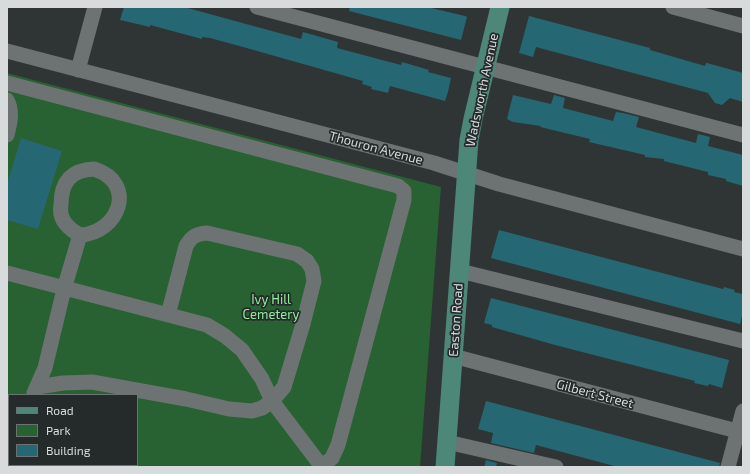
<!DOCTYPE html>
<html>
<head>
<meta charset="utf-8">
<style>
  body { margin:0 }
  #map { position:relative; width:750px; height:474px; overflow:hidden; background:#2f3534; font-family:"Exo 2",sans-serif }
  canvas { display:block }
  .frame { position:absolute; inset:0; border:8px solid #d7dbdb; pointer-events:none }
  .legend { position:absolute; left:8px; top:394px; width:130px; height:72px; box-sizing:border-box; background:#252b2a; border:1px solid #6c7171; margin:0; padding:5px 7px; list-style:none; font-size:12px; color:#d7dbdb }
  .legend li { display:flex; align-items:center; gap:8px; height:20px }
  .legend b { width:20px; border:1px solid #6c7171 }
</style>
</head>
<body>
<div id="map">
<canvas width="750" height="474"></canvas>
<div class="frame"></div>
<ul class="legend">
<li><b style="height:5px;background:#4d8777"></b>Road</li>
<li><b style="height:11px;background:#286132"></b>Park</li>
<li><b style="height:11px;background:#266774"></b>Building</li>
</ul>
</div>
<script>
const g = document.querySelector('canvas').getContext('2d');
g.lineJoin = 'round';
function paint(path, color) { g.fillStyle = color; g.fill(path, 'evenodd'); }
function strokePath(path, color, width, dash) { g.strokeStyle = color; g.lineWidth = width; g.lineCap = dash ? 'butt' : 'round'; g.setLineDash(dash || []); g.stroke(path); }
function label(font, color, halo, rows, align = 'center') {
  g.font = font + ' "Exo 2",sans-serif'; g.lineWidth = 3.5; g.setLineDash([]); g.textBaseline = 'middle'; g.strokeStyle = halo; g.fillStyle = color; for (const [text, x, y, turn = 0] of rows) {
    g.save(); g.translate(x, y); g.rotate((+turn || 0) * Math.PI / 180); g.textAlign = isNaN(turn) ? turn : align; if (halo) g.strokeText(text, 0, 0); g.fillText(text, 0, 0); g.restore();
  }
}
paint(new Path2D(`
  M 7,73 L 441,187 L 420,467 L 7,467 ZM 9,395 L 137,395 L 137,465 L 9,465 Z`), '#286132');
paint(new Path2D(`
  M 124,7 L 184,7 L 301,39 L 303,32 L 338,42 L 337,48 L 401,65 L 402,62 L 429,70 L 428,72 L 451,78 L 448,92 L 445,101 L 390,86 L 388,93 L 371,89 L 372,87 L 362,84 L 363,81 L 243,47 L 210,38 L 202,37 L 202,39 L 150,25 L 150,27 L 120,20 Z
  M 350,7 L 427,7 L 465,16 L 467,17 L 461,40 L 349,11 Z
  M 529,16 L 650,48 L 650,50 L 705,66 L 706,63 L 707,63 L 743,73 L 743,102 L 730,98 L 722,105 L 715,103 L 708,93 L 536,47 L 533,57 L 519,53 Z
  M 513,95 L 551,104 L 554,95 L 565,98 L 563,108 L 613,121 L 616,112 L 623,113 L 639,117 L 636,127 L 696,143 L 698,134 L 710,137 L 708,146 L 743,155 L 743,186 L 726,181 L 726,179 L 708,175 L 708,172 L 664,161 L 664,159 L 645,157 L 645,155 L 589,142 L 590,139 L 540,127 L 541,126 L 513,122 L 507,119 Z
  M 21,138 L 62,151 L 38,229 L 7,220 L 7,184 Z
  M 499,230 L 700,283 L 723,289 L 724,287 L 735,290 L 734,292 L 743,294 L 743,312 L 740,324 L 491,258 Z
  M 491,298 L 729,360 L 722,388 L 709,384 L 708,386 L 694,383 L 695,381 L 555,345 L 492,327 L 492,325 L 484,323 Z
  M 486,401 L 720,463 L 719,467 L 618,467 L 536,445 L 534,453 L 491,443 L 493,433 L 478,429 Z
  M 486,460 L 497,463 L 496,467 L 484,467 Z`), '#266774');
strokePath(new Path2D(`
  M 257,7 L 743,135
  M 673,7 L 743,26
  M 7,51 L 434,163 L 499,184 L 743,249
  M 78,70 L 95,7
  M 7,83 L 398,186 L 404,191 L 404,200 L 338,445 L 332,458 L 321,467
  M 7,100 C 13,111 10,124 7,135
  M 94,169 C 138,183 119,233 80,235 C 74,232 69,228 65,223 C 61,218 60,211 61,205 C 61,182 71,170 94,169 Z
  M 460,271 L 743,341
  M 7,273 L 207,325 L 225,336 L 242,350 L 262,379 L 272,401 L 322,467
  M 453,356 L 737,431
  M 37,387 L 63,383 L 92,382 L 186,399 L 229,409 L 252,411 L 262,408 L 272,401 L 284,387 L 303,324 L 314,281 L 312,269 L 307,261 L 297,254 L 207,233 C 196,234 192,236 186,246 L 168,315
  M 34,393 L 45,368 L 64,289 L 80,235
  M 7,409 L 9,410
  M 447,442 L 556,467
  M 7,444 L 9,440
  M 728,467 L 743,411`), '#6d7373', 15);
strokePath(new Path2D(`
  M 445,467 L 469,140 L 473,119 L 500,7`), '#4d8777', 19);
label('13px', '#d7dbdb', '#252b2a', [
  ["Wadsworth Avenue",482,90,-78],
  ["Thouron Avenue",376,148,15],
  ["Easton Road",456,320,-86],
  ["Gilbert Street",595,394,15]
]);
label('13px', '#92ef9e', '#252b2a', [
  ["Ivy Hill",271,300],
  ["Cemetery",271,315]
]);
</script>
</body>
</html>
